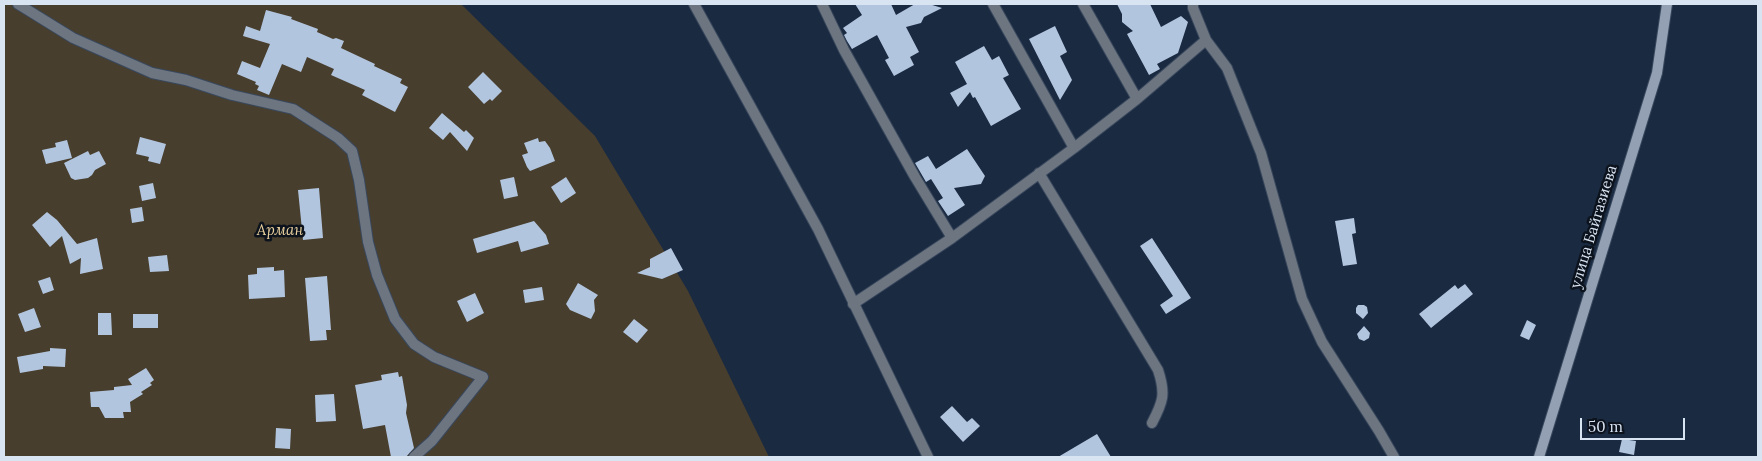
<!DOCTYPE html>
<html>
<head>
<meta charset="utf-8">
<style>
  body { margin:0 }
  #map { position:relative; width:1762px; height:461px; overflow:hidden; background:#1a2a41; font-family:Lora,serif }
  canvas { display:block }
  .frame { position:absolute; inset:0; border:5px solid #d9e4f3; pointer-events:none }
  .scale { position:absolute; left:1580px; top:418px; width:105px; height:22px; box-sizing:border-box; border:2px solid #d9e4f3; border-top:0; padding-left:6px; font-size:15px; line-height:18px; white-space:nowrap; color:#d9e4f3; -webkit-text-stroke:4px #0c131d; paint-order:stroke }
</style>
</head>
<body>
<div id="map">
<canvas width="1762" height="461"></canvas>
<div class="frame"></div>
<div class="scale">50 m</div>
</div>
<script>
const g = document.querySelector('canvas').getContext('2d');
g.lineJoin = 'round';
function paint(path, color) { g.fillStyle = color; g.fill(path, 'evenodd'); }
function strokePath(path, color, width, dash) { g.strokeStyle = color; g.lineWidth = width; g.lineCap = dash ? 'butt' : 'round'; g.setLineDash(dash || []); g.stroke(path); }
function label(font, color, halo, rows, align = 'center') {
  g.font = font + ' Lora,serif'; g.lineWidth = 5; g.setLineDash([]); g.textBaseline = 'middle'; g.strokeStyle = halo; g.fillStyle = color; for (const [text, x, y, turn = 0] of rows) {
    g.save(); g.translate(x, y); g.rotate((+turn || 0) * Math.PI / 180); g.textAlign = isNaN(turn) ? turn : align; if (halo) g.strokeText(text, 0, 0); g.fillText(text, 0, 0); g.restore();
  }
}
paint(new Path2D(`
  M 4,4 L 461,4 L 595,136 L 688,291 L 769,457 L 4,457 Z`), '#473e2e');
paint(new Path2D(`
  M 855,4 L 891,4 L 896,15 L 915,4 L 929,4 L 942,8 L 924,17 L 921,23 L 906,27 L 919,52 L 910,57 L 914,65 L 894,76 L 885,60 L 889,58 L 877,35 L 852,49 L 847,41 L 844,35 L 847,33 L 843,28 L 862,15 Z
  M 1117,4 L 1150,4 L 1161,27 L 1181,16 L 1188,22 L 1178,53 L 1157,64 L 1160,69 L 1149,75 L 1127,34 L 1133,31 L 1122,22 L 1122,14 Z
  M 266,10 L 292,17 L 291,19 L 318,29 L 317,32 L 333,39 L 336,38 L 344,41 L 341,48 L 375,64 L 374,66 L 402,79 L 400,83 L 408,87 L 395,112 L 362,95 L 365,90 L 331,75 L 334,69 L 307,57 L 301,72 L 282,64 L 269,95 L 257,90 L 259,86 L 255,84 L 256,82 L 237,74 L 242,61 L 260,68 L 270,44 L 243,36 L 246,26 L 260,31 Z
  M 1055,26 L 1067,52 L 1060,56 L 1072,80 L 1060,100 L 1029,39 Z
  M 984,46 L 992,60 L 999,56 L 1009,75 L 1003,78 L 1021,109 L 991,126 L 975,97 L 973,98 L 970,92 L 958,107 L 950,93 L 967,84 L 955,62 Z
  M 483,72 L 502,91 L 492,101 L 490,99 L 484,104 L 468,87 Z
  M 442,113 L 464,132 L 466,130 L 474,138 L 467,151 L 450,132 L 443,140 L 429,128 Z
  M 140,137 L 166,144 L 160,164 L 148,161 L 149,157 L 136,154 Z
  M 538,138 L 539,142 L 545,141 L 550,148 L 555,161 L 530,171 L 527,167 L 522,155 L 528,153 L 524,143 Z
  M 67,140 L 72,158 L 46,164 L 42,150 L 56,147 L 55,143 Z
  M 967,149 L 985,176 L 981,184 L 954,188 L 965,205 L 948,216 L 938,201 L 943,198 L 931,179 L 926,182 L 915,163 L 928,156 L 936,169 Z
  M 88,151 L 90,155 L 99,151 L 106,164 L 95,170 L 92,175 L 88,178 L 75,180 L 71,178 L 64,163 Z
  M 514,177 L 518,196 L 504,199 L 500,180 Z
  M 566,177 L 576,193 L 561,203 L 551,187 Z
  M 153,183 L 156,198 L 142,201 L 139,186 Z
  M 319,188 L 323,238 L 303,240 L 298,190 Z
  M 142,207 L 144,221 L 132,223 L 130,209 Z
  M 47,212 L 57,220 L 77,244 L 97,238 L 103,269 L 80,274 L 81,258 L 70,264 L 62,236 L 50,247 L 32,225 Z
  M 1354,218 L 1356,233 L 1352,234 L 1357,264 L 1343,266 L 1335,221 Z
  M 534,221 L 546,235 L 549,244 L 521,252 L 518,241 L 477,253 L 473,239 Z
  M 1152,238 L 1191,298 L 1166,314 L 1160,305 L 1173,296 L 1140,246 Z
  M 671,248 L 683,270 L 662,279 L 637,273 L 650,267 L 650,259 Z
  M 167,255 L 169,271 L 150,272 L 148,257 Z
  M 274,267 L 274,271 L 284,270 L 285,297 L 249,299 L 248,275 L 257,274 L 257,268 Z
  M 327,276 L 331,330 L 326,330 L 327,340 L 310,341 L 305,278 Z
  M 50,277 L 54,290 L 43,294 L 38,281 Z
  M 578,283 L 598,295 L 594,300 L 595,311 L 591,319 L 570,310 L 566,304 Z
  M 1465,284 L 1473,294 L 1431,328 L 1419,314 L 1455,285 L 1458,289 Z
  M 542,287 L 544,300 L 525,303 L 523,290 Z
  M 475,293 L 484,313 L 467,322 L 457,301 Z
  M 1358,305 L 1364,305 L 1367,307 L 1368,313 L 1363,319 L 1356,313 L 1356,308 Z
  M 34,308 L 41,327 L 25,332 L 18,314 Z
  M 98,313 L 111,313 L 112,335 L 98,335 Z
  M 133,314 L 158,314 L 158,328 L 133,328 Z
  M 634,319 L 648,330 L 637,343 L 623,332 Z
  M 1527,320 L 1536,325 L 1529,340 L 1520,336 Z
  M 1364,326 L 1370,333 L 1369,338 L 1364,341 L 1359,339 L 1357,334 Z
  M 50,348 L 66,349 L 65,367 L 43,366 L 43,369 L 20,373 L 17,357 L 50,351 Z
  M 146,368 L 154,380 L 150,383 L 152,385 L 141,392 L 143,394 L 130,402 L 131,412 L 123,412 L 124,418 L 105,418 L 99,407 L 91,407 L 90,392 L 114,390 L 114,387 L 132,385 L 128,379 Z
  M 398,372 L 399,377 L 402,376 L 407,405 L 406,413 L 414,448 L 406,457 L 391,457 L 385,425 L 363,429 L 355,385 L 382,380 L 381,375 Z
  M 334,394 L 336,421 L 316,422 L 315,395 Z
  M 952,406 L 967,422 L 972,418 L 980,426 L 963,442 L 940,417 Z
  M 276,428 L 291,429 L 290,449 L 275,448 Z
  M 1097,434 L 1111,457 L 1058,457 Z
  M 1622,439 L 1636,441 L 1634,455 L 1619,452 Z`), '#b2c5df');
const minor = new Path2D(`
  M 18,4 L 73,38 L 152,73 L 186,80 L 232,95 L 293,109 L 338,138 L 352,151 L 359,180 L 368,242 L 377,275 L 395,319 L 414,344 L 434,357 L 483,377 L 432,441 L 414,457
  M 694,4 L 818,229 L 928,457
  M 822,4 L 844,50 L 915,177 L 952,238
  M 993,4 L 1074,148
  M 1083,4 L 1137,99
  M 1193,4 L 1193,8 L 1206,40
  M 1039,173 L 1158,370 C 1166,394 1163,402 1152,423
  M 853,304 L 952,238 L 1074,148 L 1137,99 L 1206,40 L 1227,68 L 1261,153 L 1302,299 L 1322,342 L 1379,431 L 1394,457`);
const secondary = new Path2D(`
  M 1539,457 L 1657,73 L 1667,4`);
strokePath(minor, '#39485d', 12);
strokePath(secondary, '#39485d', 12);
strokePath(minor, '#6d7581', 10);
strokePath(secondary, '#93a0b3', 10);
label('15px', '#d9e4f3', '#0c131d', [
  ["улица Байгазиева",1594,227,-73]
]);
label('italic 15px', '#ebd19d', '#0c131d', [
  ["Арман",280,231]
]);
</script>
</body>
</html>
